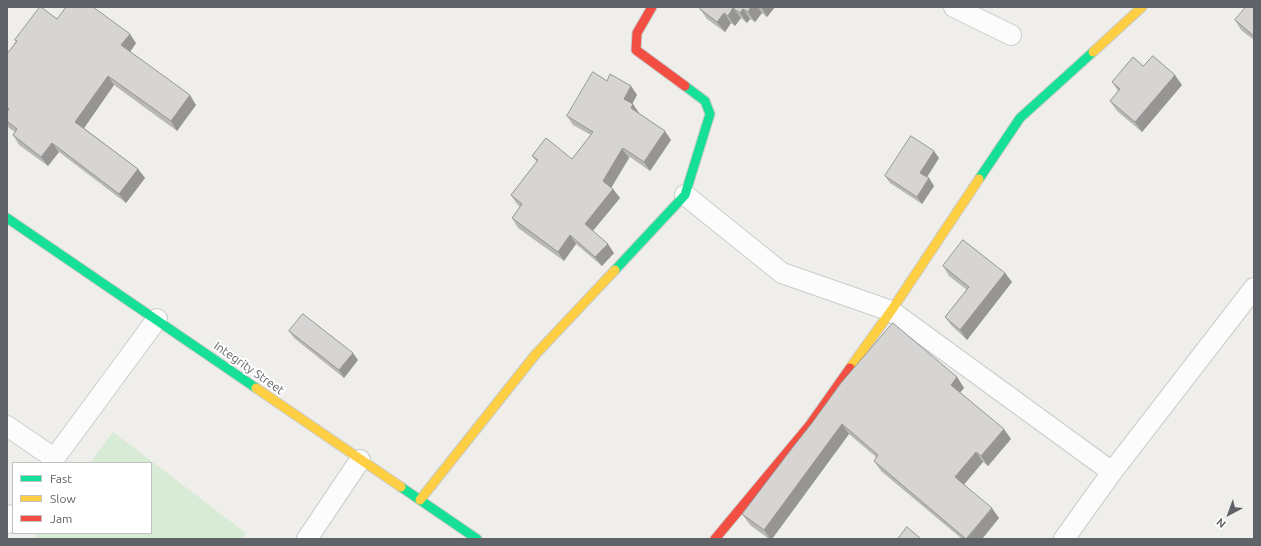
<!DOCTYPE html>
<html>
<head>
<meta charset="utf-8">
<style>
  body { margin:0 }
  #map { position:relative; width:1261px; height:546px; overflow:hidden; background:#efeeea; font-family:Ubuntu,sans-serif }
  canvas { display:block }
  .frame { position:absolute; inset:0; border:8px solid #5f6368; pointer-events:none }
  .legend { position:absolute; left:12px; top:462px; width:140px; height:72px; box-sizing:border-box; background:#fff; border:1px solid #bfc1c3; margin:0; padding:5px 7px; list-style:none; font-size:12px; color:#5f6368 }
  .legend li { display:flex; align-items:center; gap:8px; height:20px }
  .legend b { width:20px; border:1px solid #bfc1c3 }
  .north { position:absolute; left:1209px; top:494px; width:40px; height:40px; -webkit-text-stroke:3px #fff; paint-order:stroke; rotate:221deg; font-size:11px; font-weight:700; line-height:16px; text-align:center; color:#5f6368 }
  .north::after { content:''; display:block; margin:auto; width:14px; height:18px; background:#5f6368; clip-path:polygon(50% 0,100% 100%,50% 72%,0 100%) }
</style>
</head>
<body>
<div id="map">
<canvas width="1261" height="546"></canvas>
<div class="frame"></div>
<ul class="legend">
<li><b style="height:5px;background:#16e098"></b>Fast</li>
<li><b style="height:5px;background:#ffcf43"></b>Slow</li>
<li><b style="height:5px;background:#f24e42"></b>Jam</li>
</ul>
<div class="north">N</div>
</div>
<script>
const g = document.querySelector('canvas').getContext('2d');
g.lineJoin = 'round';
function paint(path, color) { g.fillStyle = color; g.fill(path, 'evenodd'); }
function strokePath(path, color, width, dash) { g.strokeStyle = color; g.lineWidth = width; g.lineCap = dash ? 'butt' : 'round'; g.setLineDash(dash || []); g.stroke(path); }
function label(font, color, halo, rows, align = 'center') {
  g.font = font + ' Ubuntu,sans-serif'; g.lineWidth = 4; g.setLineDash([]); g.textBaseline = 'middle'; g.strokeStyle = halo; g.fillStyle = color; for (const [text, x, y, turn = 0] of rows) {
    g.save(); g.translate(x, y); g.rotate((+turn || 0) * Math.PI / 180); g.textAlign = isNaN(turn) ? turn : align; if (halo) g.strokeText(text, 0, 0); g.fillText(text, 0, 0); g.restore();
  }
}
paint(new Path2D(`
  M 113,432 L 246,533 L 242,539 L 33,539 L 38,533 L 151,533 L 151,463 L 90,463 Z`), '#d8ebd6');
const street = new Path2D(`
  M 954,7 L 1011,35
  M 685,195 L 782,273 L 891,311 L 1112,472
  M 7,426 L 54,458
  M 51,463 L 157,319
  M 7,523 L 13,515
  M 307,539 L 360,460
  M 1064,539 L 1112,472 L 1254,288`);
const fast = new Path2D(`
  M 979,179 L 1020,118 L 1093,52
  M 7,218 L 256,388
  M 615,270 L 685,195 L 710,114 L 705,101 L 685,86
  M 401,487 L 477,539`);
const slow = new Path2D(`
  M 1093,52 L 1142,7
  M 850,368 L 891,311 L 979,179
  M 256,388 L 401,487
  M 420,500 L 535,355 L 615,270`);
const jam = new Path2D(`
  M 652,7 L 637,33 L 636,50 L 685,86
  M 715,539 L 809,426 L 850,368`);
strokePath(street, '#cbcccc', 22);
strokePath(fast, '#cacacb', 11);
strokePath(slow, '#cacacb', 11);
strokePath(jam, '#cacacb', 11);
strokePath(street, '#fdfcfc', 20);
strokePath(fast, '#16e098', 9);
strokePath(slow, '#ffcf43', 9);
strokePath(jam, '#f24e42', 9);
paint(new Path2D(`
  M 702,7 L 775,7 L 767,17 L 762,13 L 755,22 L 750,19 L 747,23 L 741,18 L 735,26 L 731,23 L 725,32 L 707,19 L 700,9 Z
  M 1254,7 L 1254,40 L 1241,30 L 1235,20 Z
  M 57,19 L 136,43 L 130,52 L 196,105 L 177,131 L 114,85 L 84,128 L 138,169 L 145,178 L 126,203 L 59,152 L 48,166 L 19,145 L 13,135 L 15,132 L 9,128 L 7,124 L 7,54 L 16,42 L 15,40 Z
  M 1143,66 L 1182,85 L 1142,132 L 1117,111 L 1110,101 L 1118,91 L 1112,82 Z
  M 607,81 L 631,86 L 637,95 L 632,104 L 639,113 L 671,140 L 650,171 L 630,157 L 629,158 L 611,187 L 613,189 L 620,198 L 593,231 L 614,253 L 602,266 L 576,244 L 564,261 L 518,228 L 512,218 L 520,207 L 517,204 L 511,195 L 537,162 L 532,156 L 572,159 L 591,135 L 573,125 L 567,116 Z
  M 939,158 L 927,177 L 934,186 L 922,204 L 890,183 L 885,176 Z
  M 943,266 L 1005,273 L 1012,282 L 967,340 L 952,326 L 945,317 L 967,290 L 949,276 Z
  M 289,331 L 358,360 L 344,378 L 294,338 Z
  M 957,377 L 964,388 L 960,392 L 1011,439 L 988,466 L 983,462 L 964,484 L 999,518 L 982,539 L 962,539 L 881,471 L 874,461 L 876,457 L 849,434 L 772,539 L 769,539 L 750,525 L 742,514 L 812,423 Z`), '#b8b7b5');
paint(new Path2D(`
  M 751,7 L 758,7 L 762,13 L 755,22 L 748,12 Z
  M 761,7 L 775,7 L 767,17 Z
  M 733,8 L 741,18 L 735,26 L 728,16 Z
  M 743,9 L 750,19 L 747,23 L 740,13 Z
  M 724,13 L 731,23 L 725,32 L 717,22 Z
  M 130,34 L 136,43 L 128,55 L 121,45 Z
  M 1175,75 L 1182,85 L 1142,132 L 1135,122 Z
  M 108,76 L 114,85 L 82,131 L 75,122 Z
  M 631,86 L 637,95 L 630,108 L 624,99 Z
  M 190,95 L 196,105 L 177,131 L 171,121 Z
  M 633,104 L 639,113 L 631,108 Z
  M 665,131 L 671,140 L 650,171 L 644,162 Z
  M 52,143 L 59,152 L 48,166 L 41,157 Z
  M 622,149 L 629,158 L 610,190 L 603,181 Z
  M 934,151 L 939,158 L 925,180 L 920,173 Z
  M 138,169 L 145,178 L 126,203 L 119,194 Z
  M 929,178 L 934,186 L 922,204 L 917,197 Z
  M 613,189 L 620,198 L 591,233 L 585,224 Z
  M 570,235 L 576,244 L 564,261 L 558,252 Z
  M 608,244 L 614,253 L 602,266 L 595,257 Z
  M 1005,273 L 1012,282 L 967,340 L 960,330 Z
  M 353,353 L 358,360 L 344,378 L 339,370 Z
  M 957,377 L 964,388 L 958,395 L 951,385 Z
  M 842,424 L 849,434 L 772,539 L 770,539 L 764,530 Z
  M 1004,429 L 1011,439 L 988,466 L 981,456 Z
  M 976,452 L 983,462 L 962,487 L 955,477 Z
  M 992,508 L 999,518 L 982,539 L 967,539 Z`), '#969594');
const building = new Path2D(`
  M 40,7 L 41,7 L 57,19 L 66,7 L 93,7 L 130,34 L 121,45 L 190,95 L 171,121 L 108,76 L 75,122 L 138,169 L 119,194 L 52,143 L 41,157 L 13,135 L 17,129 L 7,121 L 7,112 L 9,109 L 7,107 L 7,54 L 17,41 L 15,40 Z
  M 702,7 L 751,7 L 748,12 L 743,9 L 740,13 L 733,8 L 728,16 L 724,13 L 717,22 L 700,9 Z
  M 1246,7 L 1254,7 L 1254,36 L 1235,20 Z
  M 1153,56 L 1175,75 L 1135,122 L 1110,101 L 1120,89 L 1112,82 L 1133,57 L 1143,66 Z
  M 593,72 L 607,81 L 610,74 L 631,86 L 624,99 L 633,104 L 631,108 L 665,131 L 644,162 L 623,148 L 622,149 L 603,181 L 613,189 L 585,224 L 608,244 L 595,257 L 570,235 L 558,252 L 512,218 L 522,204 L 511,195 L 538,160 L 532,156 L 546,138 L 572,159 L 593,132 L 567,116 Z
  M 911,136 L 934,151 L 920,173 L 929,178 L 917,197 L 885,176 Z
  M 963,240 L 1005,273 L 960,330 L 945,317 L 969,287 L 943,266 Z
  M 303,314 L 353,353 L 339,370 L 289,331 Z
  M 893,323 L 957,377 L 951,385 L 1004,429 L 981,456 L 976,452 L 955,477 L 992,508 L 966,539 L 874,461 L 878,455 L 842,424 L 764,530 L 742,514 L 793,447 L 812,423 L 841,383 Z
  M 907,527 L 921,539 L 898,539 Z`);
paint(building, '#d6d5d3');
strokePath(building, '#969594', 1);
label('12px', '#5f6368', '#fff', [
  ["Integrity Street",249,368,35]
]);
</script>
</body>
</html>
